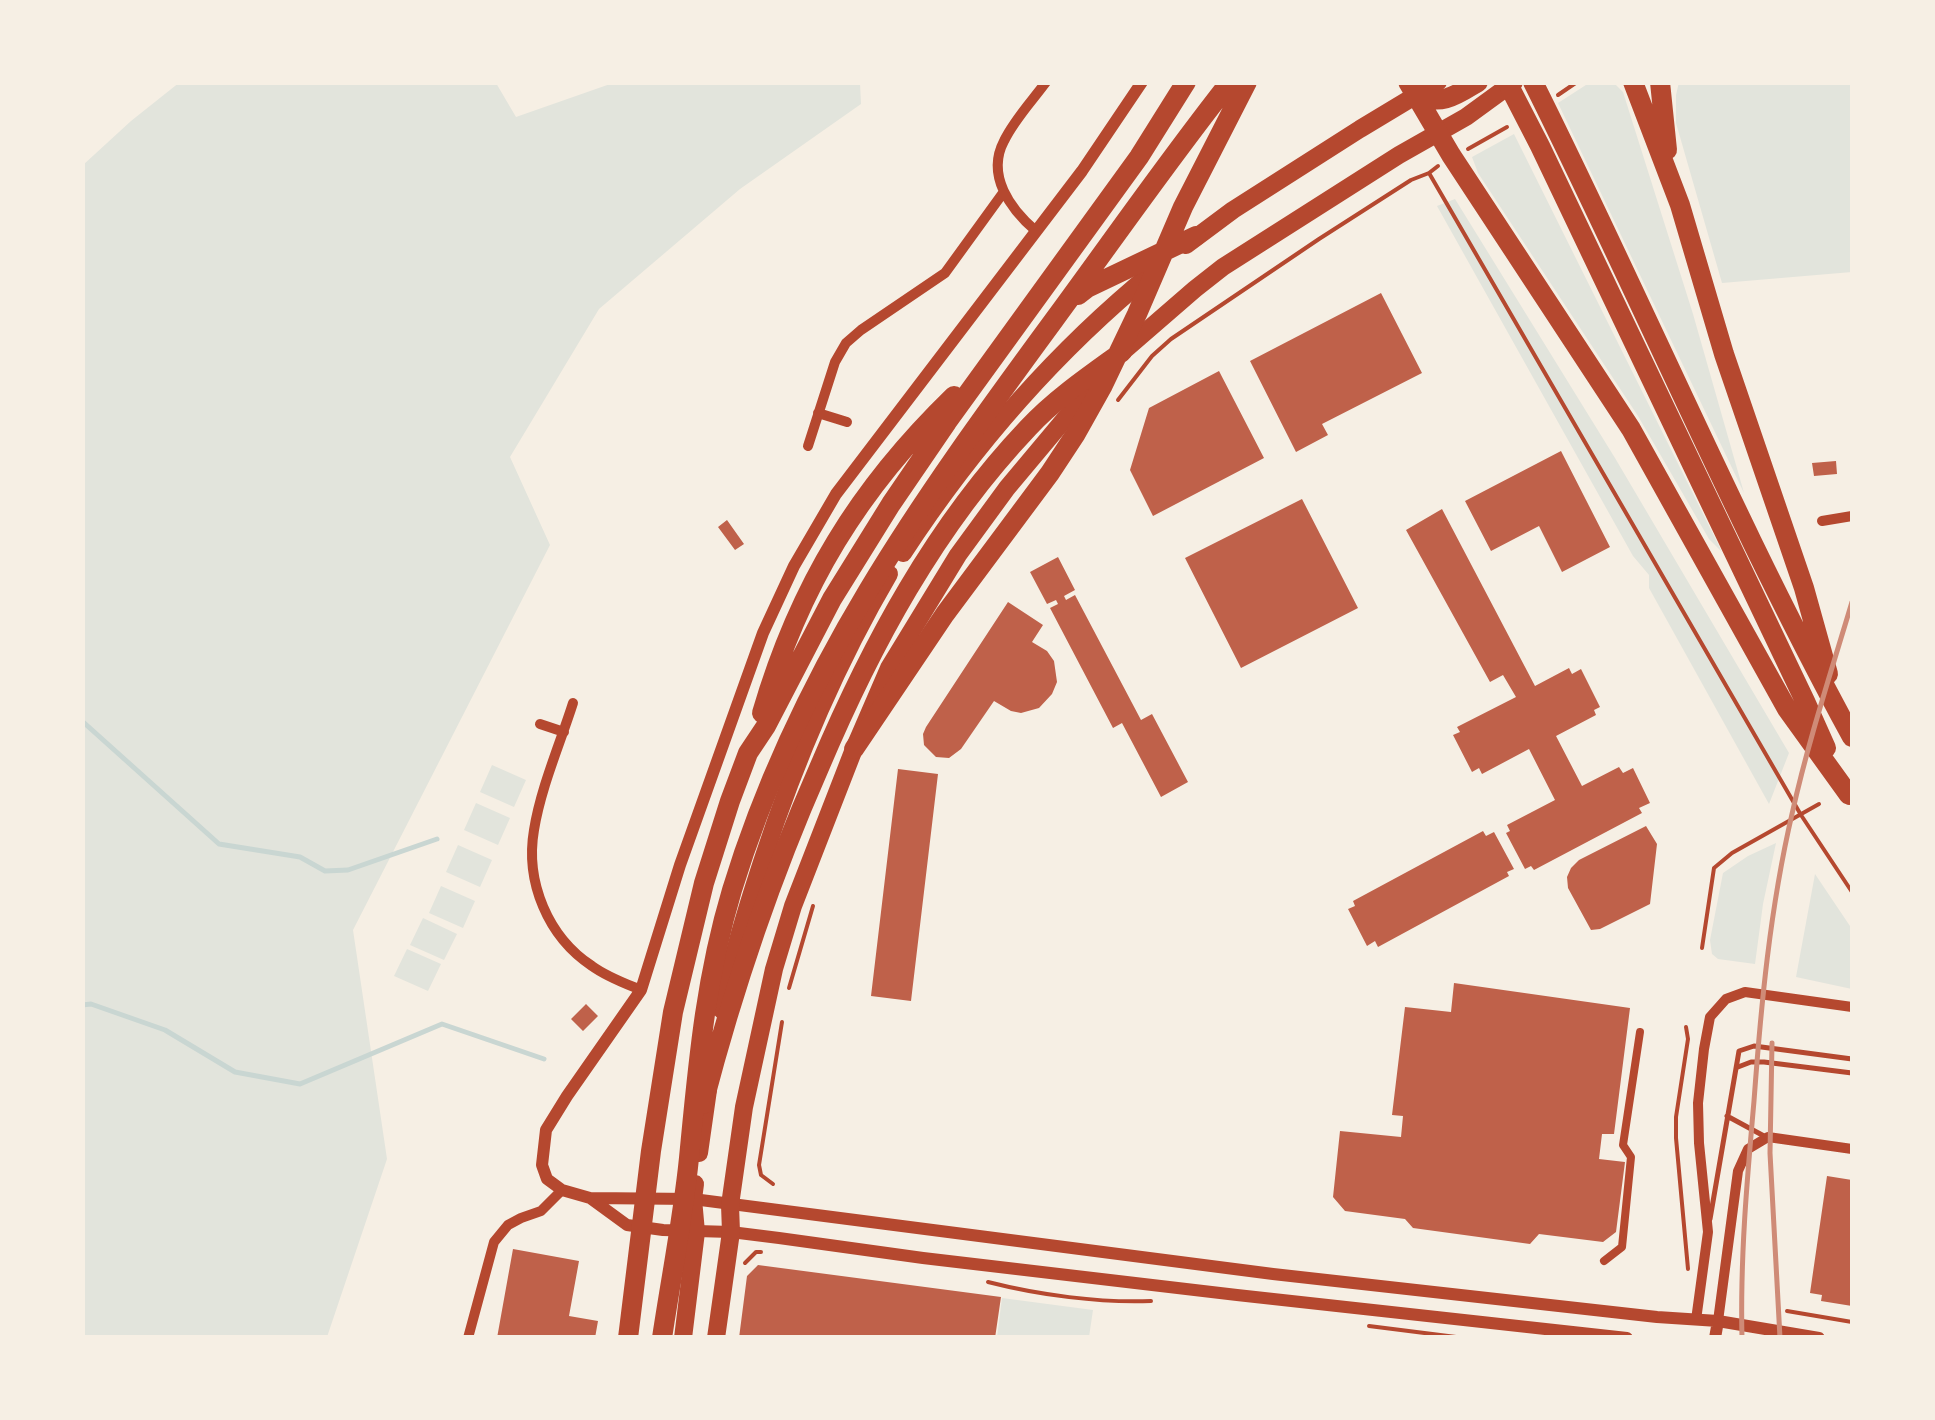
<!DOCTYPE html>
<html>
<head>
<meta charset="utf-8">
<style>
  body { margin:0 }
  #map { position:relative; width:1935px; height:1420px; overflow:hidden; background:#f6efe4; font-family:"Nunito Sans",sans-serif }
  canvas { display:block }
  .frame { position:absolute; inset:0; border:85px solid #f6efe4; pointer-events:none }
</style>
</head>
<body>
<div id="map">
<canvas width="1935" height="1420"></canvas>
<div class="frame"></div>
</div>
<script>
const g = document.querySelector('canvas').getContext('2d');
g.lineJoin = 'round';
function paint(path, color) { g.fillStyle = color; g.fill(path, 'evenodd'); }
function strokePath(path, color, width, dash) { g.strokeStyle = color; g.lineWidth = width; g.lineCap = dash ? 'butt' : 'round'; g.setLineDash(dash || []); g.stroke(path); }
paint(new Path2D(`
  M 180,82 L 496,83 L 516,117 L 613,83 L 860,83 L 861,104 L 740,189 L 599,309 L 510,457 L 550,545 L 353,930 L 387,1159 L 327,1337 L 83,1337 L 83,165 L 131,121 Z
  M 1679,82 L 1852,83 L 1852,272 L 1722,283 L 1676,123 L 1676,95 Z
  M 1589,83 L 1614,83 L 1623,92 L 1693,314 L 1744,493 L 1558,103 Z
  M 1514,134 L 1722,552 L 1709,539 L 1638,416 L 1478,173 L 1472,157 Z
  M 1455,199 L 1615,458 L 1789,753 L 1769,804 L 1649,588 L 1649,575 L 1633,556 L 1437,206 Z
  M 492,765 L 526,780 L 514,807 L 480,792 Z
  M 476,803 L 510,818 L 498,845 L 464,830 Z
  M 1776,843 L 1763,904 L 1755,964 L 1718,959 L 1712,954 L 1710,940 L 1723,873 L 1748,856 Z
  M 458,845 L 492,860 L 480,887 L 446,872 Z
  M 1815,874 L 1852,929 L 1852,989 L 1796,977 Z
  M 441,886 L 475,901 L 463,928 L 429,913 Z
  M 423,918 L 457,934 L 444,960 L 410,945 Z
  M 407,949 L 441,964 L 428,991 L 394,976 Z
  M 1002,1298 L 1093,1310 L 1089,1337 L 997,1337 Z`), '#e2e4dc');
strokePath(new Path2D(`
  M 82,721 L 219,844 L 300,857 L 325,871 L 348,870 L 437,839
  M 82,1005 L 91,1004 L 165,1030 L 235,1072 L 300,1084 L 442,1024 L 544,1059`), '#c9d6d2', 5);
paint(new Path2D(`
  M 1381,293 L 1422,373 L 1322,424 L 1328,435 L 1296,452 L 1250,361 Z
  M 1219,371 L 1264,458 L 1153,516 L 1130,470 L 1149,408 Z
  M 1561,451 L 1610,547 L 1562,572 L 1539,526 L 1491,551 L 1465,501 Z
  M 1836,461 L 1837,474 L 1814,476 L 1812,463 Z
  M 1302,499 L 1358,608 L 1241,668 L 1185,558 Z
  M 1442,509 L 1535,686 L 1569,668 L 1572,674 L 1581,669 L 1600,707 L 1594,710 L 1596,715 L 1556,736 L 1582,786 L 1619,767 L 1623,773 L 1633,768 L 1650,803 L 1639,808 L 1642,813 L 1534,870 L 1531,866 L 1525,869 L 1506,833 L 1510,831 L 1507,825 L 1555,800 L 1529,749 L 1482,774 L 1479,768 L 1472,772 L 1453,735 L 1460,732 L 1457,727 L 1516,697 L 1503,675 L 1490,682 L 1406,530 Z
  M 727,520 L 744,544 L 735,550 L 718,527 Z
  M 1058,557 L 1075,590 L 1064,596 L 1066,600 L 1075,595 L 1141,720 L 1152,714 L 1188,782 L 1161,797 L 1122,723 L 1113,728 L 1050,608 L 1058,604 L 1056,600 L 1047,604 L 1030,572 Z
  M 1008,602 L 1043,625 L 1032,642 L 1047,651 L 1054,661 L 1057,682 L 1052,694 L 1039,708 L 1021,713 L 1011,711 L 994,701 L 961,749 L 949,758 L 936,757 L 924,745 L 923,734 L 926,727 Z
  M 898,769 L 938,774 L 911,1001 L 871,996 Z
  M 1646,826 L 1657,844 L 1650,904 L 1600,929 L 1591,930 L 1568,888 L 1567,877 L 1571,868 L 1579,860 Z
  M 1483,831 L 1486,836 L 1494,832 L 1514,869 L 1507,872 L 1509,876 L 1378,947 L 1375,941 L 1367,946 L 1348,909 L 1355,906 L 1353,901 Z
  M 1454,983 L 1630,1008 L 1614,1134 L 1602,1134 L 1599,1159 L 1625,1162 L 1616,1232 L 1603,1242 L 1539,1234 L 1530,1244 L 1413,1228 L 1405,1219 L 1345,1211 L 1333,1197 L 1340,1131 L 1401,1137 L 1403,1116 L 1392,1115 L 1405,1007 L 1451,1012 Z
  M 586,1004 L 598,1016 L 583,1031 L 571,1019 Z
  M 1827,1176 L 1852,1180 L 1852,1306 L 1821,1301 L 1822,1295 L 1810,1293 Z
  M 513,1249 L 579,1261 L 569,1316 L 598,1321 L 595,1338 L 497,1338 Z
  M 758,1265 L 1001,1297 L 995,1338 L 739,1338 L 747,1276 Z`), '#bf614a');
strokePath(new Path2D(`
  M 1558,95 L 1577,82
  M 1468,149 L 1507,127
  M 1429,173 L 1801,815 L 1852,892
  M 1118,400 L 1152,356 L 1171,339 L 1319,239 L 1411,180 L 1429,173 L 1438,166
  M 1702,948 L 1714,868 L 1732,853 L 1819,804
  M 789,988 L 813,906
  M 1686,1027 L 1688,1039 L 1676,1117 L 1676,1138 L 1688,1269
  M 773,1184 L 761,1175 L 759,1165 L 782,1022
  M 745,1263 L 756,1252 L 761,1252
  M 988,1282 C 1039,1295 1099,1303 1151,1301
  M 1787,1311 L 1852,1322
  M 1369,1326 L 1464,1338`), '#b5482f', 4);
strokePath(new Path2D(`
  M 1738,1067 L 1751,1062 L 1764,1062 L 1852,1073
  M 1727,1116 L 1764,1136
  M 1710,1219 L 1739,1051 L 1754,1046 L 1852,1059`), '#b5482f', 5);
strokePath(new Path2D(`
  M 1604,1261 L 1622,1247 L 1631,1157 L 1623,1145 L 1640,1032`), '#b5482f', 8);
strokePath(new Path2D(`
  M 1036,231 C 1010,209 986,175 1004,141 C 1014,120 1032,101 1046,82
  M 818,413 L 847,422
  M 808,446 L 835,362 L 846,343 L 861,330 L 945,273 L 1003,193
  M 1822,521 L 1852,516
  M 573,703 C 560,744 541,787 534,830 C 525,882 548,937 592,966 C 607,977 624,983 641,990
  M 540,724 L 564,732
  M 1696,1320 L 1708,1232 L 1699,1143 L 1698,1103 L 1704,1049 L 1710,1017 L 1726,999 L 1745,992 L 1852,1007
  M 1718,1321 L 1738,1171 L 1748,1149 L 1768,1137 L 1852,1149
  M 468,1338 L 494,1242 L 508,1225 L 521,1218 L 541,1211 L 562,1190`), '#b5482f', 10);
strokePath(new Path2D(`
  M 1142,82 L 1082,171 L 836,494 L 794,566 L 763,633 L 680,865 L 641,990 L 567,1096 L 546,1130 L 542,1165 L 547,1179 L 562,1190 L 590,1198 L 693,1199 L 1273,1274 L 1657,1317 L 1718,1321 L 1819,1338
  M 590,1198 L 627,1225 L 663,1230 L 731,1232 L 779,1238 L 923,1258 L 1237,1295 L 1627,1338
  M 1715,1338 L 1718,1321`), '#b5482f', 12);
strokePath(new Path2D(`
  M 1186,245 L 1233,210 L 1360,129 L 1438,82
  M 1120,354 L 1195,289 L 1223,267 L 1399,155 L 1466,117 L 1514,82
  M 903,553 C 973,446 1056,351 1154,271
  M 722,1010 C 731,959 746,911 762,862 C 795,761 835,666 889,574
  M 699,1153 L 708,1090
  M 683,1338 L 696,1232 L 693,1199 L 695,1184
  M 716,1338 L 731,1232 L 730,1205 L 744,1107 L 774,969 L 793,906 L 854,749 L 889,668 L 958,555 L 1007,488 L 1100,377`), '#b5482f', 18);
strokePath(new Path2D(`
  M 1408,82 L 1451,155 L 1631,429 L 1787,709 L 1849,795
  M 1507,82 L 1540,146 L 1805,701 L 1826,748
  M 1533,82 C 1642,300 1736,524 1852,737
  M 1633,82 L 1680,205 L 1724,354 L 1804,588 L 1828,674
  M 1660,82 L 1667,150
  M 1416,95 C 1442,106 1455,96 1478,82
  M 1078,295 L 1087,288 L 1196,236
  M 762,713 C 799,586 859,488 954,396
  M 854,749 L 945,614 L 1050,473 L 1075,435 L 1103,385 L 1137,314 L 1183,207 L 1247,82
  M 703,1104 C 733,989 771,877 819,768 C 871,645 935,526 1028,428 C 1055,399 1090,375 1122,352
  M 628,1338 L 651,1151 L 673,1012 L 704,883 L 730,801 L 748,753 L 766,726 L 832,599 L 891,504 L 947,422 L 1139,157 L 1186,82
  M 662,1338 C 671,1278 683,1218 689,1158 C 698,1065 705,980 732,890 C 799,670 921,501 1054,320 C 1113,240 1169,159 1230,82`), '#b5482f', 20);
strokePath(new Path2D(`
  M 1772,1043 L 1770,1153 L 1780,1338
  M 1742,1338 C 1740,1259 1747,1180 1754,1101 C 1761,1005 1770,909 1792,814 C 1808,742 1831,672 1852,602`), '#cf8b77', 5);
</script>
</body>
</html>
